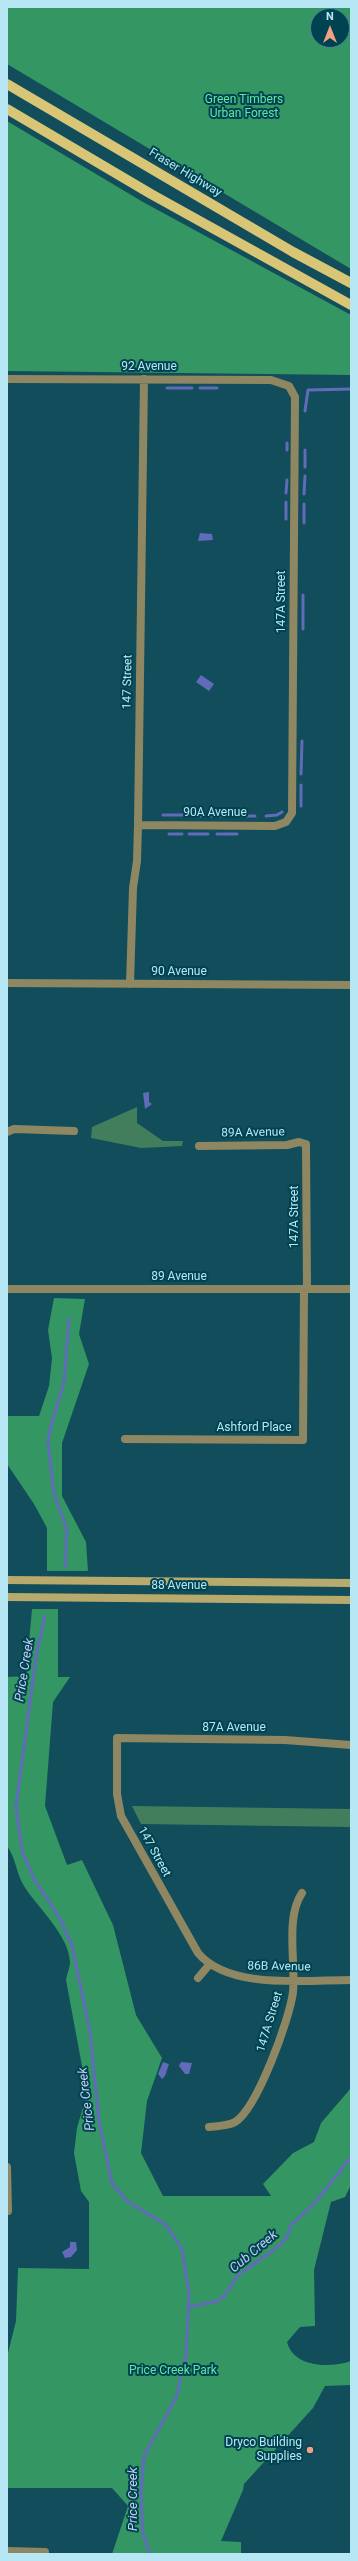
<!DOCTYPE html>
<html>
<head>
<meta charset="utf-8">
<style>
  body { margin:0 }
  #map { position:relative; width:358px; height:2561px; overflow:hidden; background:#114d5b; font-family:Roboto,sans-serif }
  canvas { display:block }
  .frame { position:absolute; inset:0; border:8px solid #b7e7f4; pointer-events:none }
  .north { position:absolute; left:310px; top:8px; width:40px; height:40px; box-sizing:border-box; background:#004350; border:1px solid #498592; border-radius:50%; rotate:0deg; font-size:11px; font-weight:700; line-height:16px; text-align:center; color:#b7e7f4 }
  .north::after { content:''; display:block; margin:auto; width:14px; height:18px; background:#f49e86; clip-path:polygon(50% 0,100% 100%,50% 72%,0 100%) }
</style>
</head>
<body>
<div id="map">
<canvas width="358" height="2561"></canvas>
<div class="frame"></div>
<div class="north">N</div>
</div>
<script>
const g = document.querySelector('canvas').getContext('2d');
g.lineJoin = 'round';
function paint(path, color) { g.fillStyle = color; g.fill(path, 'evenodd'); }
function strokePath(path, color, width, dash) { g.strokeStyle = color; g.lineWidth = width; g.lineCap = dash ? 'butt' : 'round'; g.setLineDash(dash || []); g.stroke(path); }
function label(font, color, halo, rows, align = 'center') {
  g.font = font + ' Roboto,sans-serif'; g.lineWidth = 4; g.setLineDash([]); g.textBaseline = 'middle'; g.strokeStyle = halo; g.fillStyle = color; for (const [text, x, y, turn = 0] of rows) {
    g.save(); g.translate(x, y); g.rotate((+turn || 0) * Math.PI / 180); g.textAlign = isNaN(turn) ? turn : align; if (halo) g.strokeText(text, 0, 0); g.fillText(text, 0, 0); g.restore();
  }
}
paint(new Path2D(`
  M 137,1107 L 137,1123 L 163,1141 L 183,1141 L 182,1146 L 141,1148 L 91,1138 L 92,1127 Z
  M 132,1806 L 351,1809 L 351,1827 L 141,1824 Z`), '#437e5c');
paint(new Path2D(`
  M 7,7 L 351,7 L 351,269 L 7,64 ZM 318,16 L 342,16 L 342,40 L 318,40 Z
  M 7,121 L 143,202 L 351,315 L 351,375 L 7,371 Z
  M 54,1298 L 85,1299 L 79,1334 L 89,1364 L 62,1443 L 62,1496 L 86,1542 L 88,1571 L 47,1571 L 47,1528 L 34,1504 L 7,1464 L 7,1416 L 39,1416 L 49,1386 L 52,1358 L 48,1330 Z
  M 32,1609 L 58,1609 L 58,1677 L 70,1677 L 53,1702 L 45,1806 L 67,1865 L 82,1860 L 113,1925 L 136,2015 L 162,2058 L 147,2101 L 141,2153 L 163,2196 L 271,2196 L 263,2184 L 293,2153 L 314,2142 L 321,2123 L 351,2088 L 351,2185 L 345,2197 L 331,2202 L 314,2270 L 315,2326 L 300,2327 L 287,2342 C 294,2368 330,2368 351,2361 L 351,2385 L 325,2386 L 313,2408 L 244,2484 L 243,2490 L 221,2541 L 241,2542 L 241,2554 L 112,2554 L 128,2506 L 112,2488 L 7,2488 L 7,2357 L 16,2321 L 18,2268 L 89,2269 L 89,2202 L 81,2191 L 74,2153 L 77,2128 L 87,2093 L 66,1980 C 67,1974 70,1967 70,1962 C 69,1935 37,1907 24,1886 C 16,1873 16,1858 7,1846 L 7,1677 L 26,1676 Z`), '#349663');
paint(new Path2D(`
  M 200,533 L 212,534 L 213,540 L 198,541 Z
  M 201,675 L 214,684 L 209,691 L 196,682 Z
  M 149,1092 L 149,1102 L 152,1104 L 145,1109 L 143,1093 Z
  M 163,2062 L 169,2064 L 165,2076 L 162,2079 L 158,2074 Z
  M 181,2062 L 192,2063 L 189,2074 L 185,2074 L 179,2066 Z
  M 70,2242 L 76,2242 L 77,2250 L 71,2257 L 65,2258 L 62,2252 L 70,2247 Z`), '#626bb9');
strokePath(new Path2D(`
  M 167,388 L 192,388
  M 200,388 L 217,388
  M 305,411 L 308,390 L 351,389
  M 287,443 L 287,450
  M 305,467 L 305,450
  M 286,493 L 287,480
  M 304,494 L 305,476
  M 286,519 L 286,502
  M 304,523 L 304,504
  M 303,629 L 303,595
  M 301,774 L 302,741
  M 301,806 L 301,785
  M 163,815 L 186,815
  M 195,816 L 255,816
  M 266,816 L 277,815 L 282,812
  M 169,834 L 182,834
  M 189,834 L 208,834
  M 217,834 L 237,834
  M 65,1567 L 67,1529 L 54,1494 L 48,1443 L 50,1429 L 64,1382 L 69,1319
  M 45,1616 L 37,1651 L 16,1806 L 22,1851 L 34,1879 L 59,1917 L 72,1945 L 90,2032 L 99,2121 L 112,2183 L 127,2201 L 166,2225 L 182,2249 L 189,2294 L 186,2356 L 176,2398 L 144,2456 L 141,2492 L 143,2534 L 150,2554
  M 188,2307 L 218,2301 L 225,2295 L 237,2276 L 279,2246 L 287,2237 L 291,2225 L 314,2204 L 351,2157`), '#626bb9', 3);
strokePath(new Path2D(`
  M 7,379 L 271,380 L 289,386 L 295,397 L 292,813 L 286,822 L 275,826 L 138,825
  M 7,983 L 351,985
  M 130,984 L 133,888 L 137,861 L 138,825 L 144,379
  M 7,1132 L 14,1129 L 74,1131
  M 199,1146 L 287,1145 L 299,1142 L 306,1144 L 307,1289
  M 7,1289 L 351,1289
  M 125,1439 L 303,1440 L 304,1289
  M 351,1745 L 285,1740 L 117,1738 L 117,1794 L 121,1816 L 198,1953 C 229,1990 305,1980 351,1980
  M 198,1978 L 209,1965
  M 209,2127 C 217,2126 228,2126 235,2122 C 257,2109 290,2018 293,1992 C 296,1963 285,1918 302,1893
  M 7,2167 L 8,2211
  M 7,2551 L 45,2552`), '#8f8761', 8);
strokePath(new Path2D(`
  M 7,1580 L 351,1583
  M 7,1597 L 351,1600`), '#b8aa6d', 8);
strokePath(new Path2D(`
  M 7,84 L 293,252 L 351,283
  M 7,109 L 151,194 L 351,305`), '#d8c676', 10);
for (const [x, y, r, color] of [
  [310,2450,4,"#f49e86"]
]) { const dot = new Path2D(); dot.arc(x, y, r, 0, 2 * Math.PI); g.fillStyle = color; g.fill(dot); strokePath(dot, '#004350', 1.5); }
label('12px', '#66e5a0', '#004350', [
  ["Green Timbers",244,100],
  ["Urban Forest",244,114],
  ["Price Creek Park",173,2371]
]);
label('12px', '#b7e7f4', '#004350', [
  ["Fraser Highway",185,173,31],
  ["92 Avenue",149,367],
  ["147A Street",282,602,-90],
  ["147 Street",128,682,-89],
  ["90A Avenue",215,813],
  ["90 Avenue",179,972],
  ["89A Avenue",253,1133,-1],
  ["147A Street",295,1217,-90],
  ["89 Avenue",179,1277],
  ["Ashford Place",254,1428],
  ["88 Avenue",179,1586],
  ["87A Avenue",234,1728],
  ["147 Street",154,1852,61],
  ["86B Avenue",279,1967,1],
  ["147A Street",270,2022,-73]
]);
label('12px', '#b7e7f4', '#004350', [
  ["Dryco Building",302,2443],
  ["Supplies",302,2457]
], 'right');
label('italic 13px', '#c6cef9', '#004350', [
  ["Price Creek",25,1670,-81],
  ["Price Creek",87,2099,-97],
  ["Cub Creek",254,2252,-40],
  ["Price Creek",134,2499,-90]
]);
</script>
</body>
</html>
